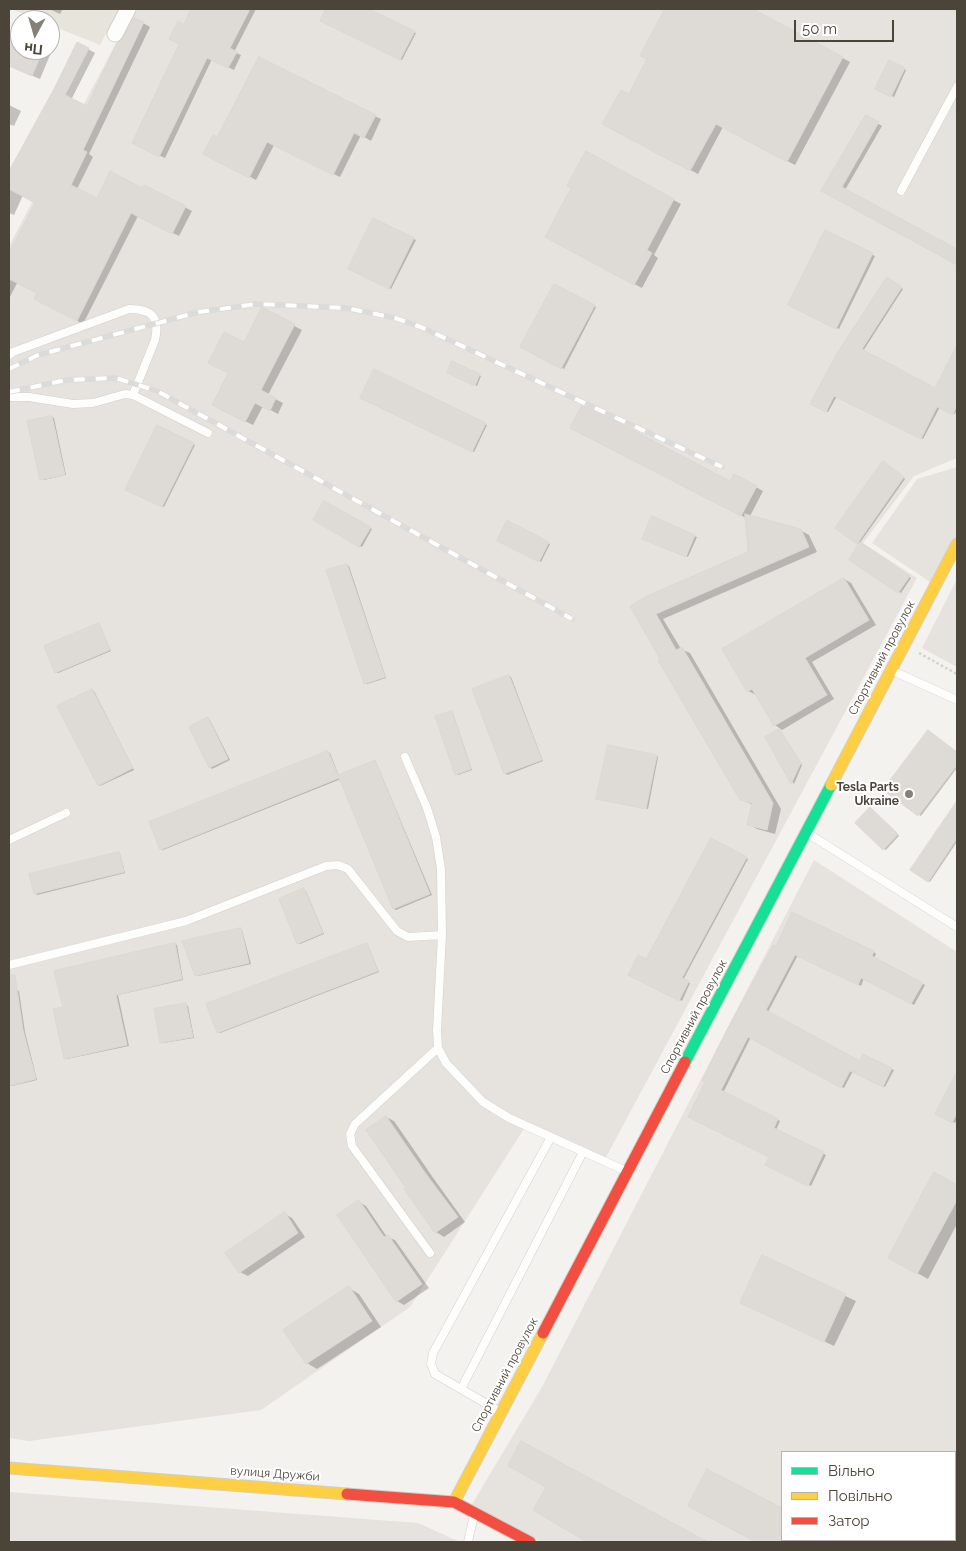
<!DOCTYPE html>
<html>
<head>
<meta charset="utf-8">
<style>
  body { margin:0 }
  #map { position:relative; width:966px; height:1551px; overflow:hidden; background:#f4f2ee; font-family:Raleway,sans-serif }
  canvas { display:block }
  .frame { position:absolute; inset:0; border:10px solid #4b4439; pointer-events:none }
  .legend { position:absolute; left:781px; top:1451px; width:175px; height:90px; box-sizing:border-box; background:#fff; border:1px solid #b7b4b0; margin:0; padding:6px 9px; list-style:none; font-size:15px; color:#4b4439 }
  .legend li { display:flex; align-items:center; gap:10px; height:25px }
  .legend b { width:25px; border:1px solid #b7b4b0 }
  .north { position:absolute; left:10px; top:10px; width:50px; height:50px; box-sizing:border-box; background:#fff; border:1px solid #b7b4b0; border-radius:50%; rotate:186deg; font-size:14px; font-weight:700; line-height:20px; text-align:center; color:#4b4439 }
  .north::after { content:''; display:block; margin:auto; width:18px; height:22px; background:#868178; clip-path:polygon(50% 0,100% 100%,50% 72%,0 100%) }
  .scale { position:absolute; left:794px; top:20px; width:100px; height:22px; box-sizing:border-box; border:2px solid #4b4439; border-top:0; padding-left:6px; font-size:15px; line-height:18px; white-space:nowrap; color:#4b4439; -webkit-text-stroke:4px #fff; paint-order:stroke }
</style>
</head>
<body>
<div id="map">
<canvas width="966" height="1551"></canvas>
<div class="frame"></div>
<ul class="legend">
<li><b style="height:6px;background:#16e098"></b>Вільно</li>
<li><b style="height:6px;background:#ffcf43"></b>Повільно</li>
<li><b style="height:6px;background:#f24e42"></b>Затор</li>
</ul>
<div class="north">Пн</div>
<div class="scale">50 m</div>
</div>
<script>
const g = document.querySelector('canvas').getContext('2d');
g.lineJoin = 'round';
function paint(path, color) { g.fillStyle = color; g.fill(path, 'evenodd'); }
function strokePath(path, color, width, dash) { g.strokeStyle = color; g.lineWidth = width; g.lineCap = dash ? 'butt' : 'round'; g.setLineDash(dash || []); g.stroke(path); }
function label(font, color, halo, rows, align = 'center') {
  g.font = font + ' Raleway,sans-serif'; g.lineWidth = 4; g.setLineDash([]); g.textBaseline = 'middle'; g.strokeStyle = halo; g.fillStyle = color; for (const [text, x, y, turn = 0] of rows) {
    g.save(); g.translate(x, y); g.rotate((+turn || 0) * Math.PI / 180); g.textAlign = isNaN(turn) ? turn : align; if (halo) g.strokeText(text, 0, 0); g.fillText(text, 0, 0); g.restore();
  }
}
paint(new Path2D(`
  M 11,9 L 119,9 L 100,45 L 50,25 L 50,20 L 39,20 Z`), '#e7e4dc');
paint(new Path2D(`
  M 134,9 L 957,9 L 957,458 L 914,476 L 863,543 L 917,578 L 605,1159 L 527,1124 L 410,1307 L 261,1410 L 29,1441 L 9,1438 L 9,246 Z
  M 957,579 L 957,667 L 922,648 Z
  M 814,860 L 957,952 L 957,1542 L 541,1542 L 471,1506 L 542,1387 ZM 782,1452 L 955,1452 L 955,1540 L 782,1540 Z
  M 9,1492 L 418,1523 L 460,1542 L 9,1542 Z`), '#e6e2de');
paint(new Path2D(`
  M 957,467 L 957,544 L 936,586 L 872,543 L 917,479 Z`), '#e6e3df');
paint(new Path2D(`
  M 49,9 L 63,9 L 60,14 Z
  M 192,9 L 256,9 L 234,52 L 241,55 L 234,70 L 212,59 L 165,158 L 138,146 L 180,44 L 184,25 Z
  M 327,9 L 366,9 L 416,33 L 402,60 L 321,20 Z
  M 667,9 L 750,9 L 850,62 L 795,165 L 723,127 L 698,174 L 611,128 L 649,59 L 642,55 Z
  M 20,19 L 22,20 L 20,20 L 20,50 L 50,50 L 50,32 L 58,36 L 40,79 L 9,66 L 9,45 Z
  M 143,23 L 150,27 L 89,154 L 93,157 L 77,189 L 98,200 L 143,189 L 144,186 L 192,211 L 179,236 L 138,216 L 83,324 L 42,302 L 38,293 L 17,283 L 9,299 L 9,256 L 36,202 L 23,195 L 14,215 L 9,213 L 9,174 L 55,90 L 88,49 L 95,53 L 71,100 L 87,108 Z
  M 889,62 L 906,70 L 894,97 L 877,88 Z
  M 9,105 L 21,111 L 14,126 L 9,124 Z
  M 375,116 L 381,119 L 371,141 L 361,135 L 340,177 L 274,145 L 256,180 L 205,153 L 218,139 Z
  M 866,116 L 882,126 L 845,190 L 957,251 L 957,263 L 822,190 Z
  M 586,153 L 681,204 L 654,255 L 658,258 L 642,288 L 554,241 Z
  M 374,219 L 416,240 L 391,289 L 349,269 Z
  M 825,231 L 875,256 L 839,329 L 789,304 Z
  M 888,279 L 903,289 L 863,351 L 935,390 L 952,357 L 957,360 L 957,410 L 955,414 L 940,407 L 923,439 L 837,396 L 828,412 L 812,403 Z
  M 554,286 L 596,307 L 564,369 L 522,347 Z
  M 262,309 L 302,330 L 268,395 L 283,403 L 278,414 L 263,406 L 253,425 L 221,409 L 230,373 Z
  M 453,363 L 481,376 L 477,386 L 448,372 Z
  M 375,371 L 487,425 L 474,452 L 362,398 Z
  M 52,417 L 54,418 L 66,475 L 44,480 L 42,479 Z
  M 157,426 L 195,445 L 164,507 L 127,489 Z
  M 579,432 L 731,482 L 756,487 L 763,491 L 750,516 L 800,530 L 809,535 L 817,552 L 663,619 L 681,649 L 690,653 L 781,809 L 775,834 L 757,829 L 748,824 L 753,805 L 741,799 L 631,607 L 749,553 L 746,518 Z
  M 883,463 L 905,479 L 859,544 L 911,578 L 901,593 L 850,559 L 860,544 L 857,543 Z
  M 325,502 L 372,529 L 362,547 L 315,520 Z
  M 652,518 L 697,537 L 688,557 L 646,539 Z
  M 508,522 L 550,544 L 541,562 L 498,540 Z
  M 347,565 L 349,566 L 386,678 L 367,684 L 365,683 Z
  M 844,579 L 851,583 L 876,625 L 812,662 L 834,699 L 782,730 L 775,725 L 756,695 L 748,691 Z
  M 98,625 L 100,626 L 111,651 L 58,673 L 56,672 Z
  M 509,676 L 511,677 L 543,761 L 507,775 L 505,773 L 473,690 Z
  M 92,690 L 94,691 L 134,770 L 100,786 L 98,785 Z
  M 451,712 L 453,713 L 472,770 L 458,775 L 456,774 Z
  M 208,718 L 210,720 L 230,760 L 212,769 L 210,767 Z
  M 781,732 L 802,765 L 794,784 L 766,738 Z
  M 931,733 L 957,753 L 957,768 L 921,816 L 885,789 Z
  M 328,752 L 330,753 L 339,776 L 374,761 L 376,762 L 432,895 L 396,910 L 394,909 L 341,779 L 163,850 L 161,849 Z
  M 657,756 L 658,757 L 648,809 L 600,799 Z
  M 957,803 L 957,842 L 930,882 L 912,870 Z
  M 872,810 L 899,836 L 886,850 L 884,849 Z
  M 712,840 L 748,859 L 683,980 L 690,983 L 682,1001 L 630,974 L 647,961 Z
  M 118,853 L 120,854 L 125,873 L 37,895 L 35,893 Z
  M 304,890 L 306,891 L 324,934 L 300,944 L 298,943 Z
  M 793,913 L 874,952 L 876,954 L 874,958 L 925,985 L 914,1005 L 864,978 L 861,986 L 798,955 L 768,1012 L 860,1063 L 864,1056 L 894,1070 L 885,1087 L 853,1071 L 844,1088 L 751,1037 L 723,1093 L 780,1121 L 776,1130 L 826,1155 L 811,1186 L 766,1164 L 770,1156 L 689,1116 Z
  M 241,929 L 242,930 L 251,964 L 198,976 L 196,975 Z
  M 175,944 L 177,945 L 183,980 L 118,995 L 129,1046 L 67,1059 L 65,1058 L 64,1008 L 56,972 Z
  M 366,944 L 368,945 L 379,972 L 220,1033 L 218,1032 Z
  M 17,990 L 19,991 L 25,1032 L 37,1080 L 12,1086 L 10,1085 L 9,1081 L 9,991 Z
  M 186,1005 L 188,1006 L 194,1038 L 163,1043 L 161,1042 Z
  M 957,1075 L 957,1119 L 955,1123 L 937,1114 Z
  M 386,1117 L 394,1121 L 434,1179 L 465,1222 L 444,1237 L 436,1232 L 406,1190 L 407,1188 Z
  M 935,1174 L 957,1186 L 957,1224 L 928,1279 L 890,1258 Z
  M 359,1202 L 366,1206 L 387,1237 L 395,1240 L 429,1288 L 404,1305 L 397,1301 Z
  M 285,1214 L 292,1218 L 305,1237 L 248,1276 L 240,1272 Z
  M 763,1257 L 856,1301 L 834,1346 L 752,1308 Z
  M 349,1288 L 359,1294 L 381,1327 L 317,1369 L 307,1363 Z
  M 522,1442 L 705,1542 L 590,1542 L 534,1510 L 548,1487 Z
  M 708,1471 L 782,1510 L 782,1540 L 840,1540 L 845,1542 L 758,1542 L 699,1512 Z`), '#0003');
const building = new Path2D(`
  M 191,9 L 250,9 L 230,48 L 237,52 L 228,68 L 207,58 L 159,157 L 132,143 L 179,44 L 169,39 L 178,21 L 184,24 Z
  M 326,9 L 369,9 L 415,31 L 400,60 L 320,21 Z
  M 665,9 L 753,9 L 843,57 L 787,162 L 716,124 L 690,171 L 602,124 L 621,90 L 629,94 L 647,59 L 640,56 Z
  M 20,15 L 20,50 L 43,50 L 32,76 L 9,66 L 9,41 Z
  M 134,18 L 144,22 L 83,150 L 87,152 L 71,185 L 97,198 L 110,171 L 142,188 L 144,185 L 186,206 L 172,234 L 131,213 L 77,321 L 34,299 L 37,293 L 9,279 L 9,253 L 35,203 L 9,189 L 9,171 L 54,89 L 77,42 L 89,48 L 65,95 L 87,106 L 117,43 L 123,38 Z
  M 259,57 L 376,115 L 364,138 L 354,133 L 333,175 L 267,142 L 249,178 L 203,154 L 213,135 L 217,137 Z
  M 889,60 L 905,68 L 891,97 L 875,89 Z
  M 866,115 L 879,122 L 842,187 L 957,249 L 957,265 L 821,191 Z
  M 586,151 L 674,199 L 647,250 L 652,253 L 634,285 L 545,237 L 571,188 L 567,186 Z
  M 373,218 L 414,238 L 389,289 L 348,269 Z
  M 825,230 L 873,253 L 836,329 L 788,305 Z
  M 887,277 L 902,287 L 862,349 L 935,388 L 957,345 L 957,405 L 953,415 L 937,407 L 921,439 L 834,396 L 826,412 L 810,404 L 836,355 Z
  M 554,284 L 595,305 L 561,369 L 520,347 Z
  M 262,307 L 295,324 L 261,390 L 276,398 L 270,411 L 255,403 L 245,422 L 212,405 L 228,373 L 208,363 L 224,332 L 244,342 Z
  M 452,361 L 480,374 L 475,386 L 447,373 Z
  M 374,369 L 486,423 L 472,452 L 360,398 Z
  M 583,404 L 730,481 L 734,474 L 757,486 L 741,516 L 570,428 Z
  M 52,416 L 65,475 L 40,480 L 27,421 Z
  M 157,425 L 194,443 L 162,507 L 125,490 Z
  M 883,461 L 904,477 L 857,544 L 835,528 Z
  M 324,501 L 371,527 L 359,547 L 313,520 Z
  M 745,514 L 801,529 L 809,547 L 656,614 L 676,650 L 682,647 L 773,803 L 767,830 L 747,825 L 752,803 L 740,800 L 658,660 L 660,659 L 630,606 L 647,596 L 748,552 Z
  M 652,516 L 695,535 L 686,557 L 642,539 Z
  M 507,520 L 549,542 L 539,562 L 497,541 Z
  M 860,542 L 910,576 L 898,593 L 849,560 Z
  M 347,564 L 385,677 L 364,684 L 326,570 Z
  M 844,578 L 869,620 L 805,658 L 827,695 L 774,726 L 752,689 L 747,692 L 722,649 Z
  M 99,623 L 110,650 L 55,673 L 44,646 Z
  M 509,675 L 542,760 L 504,774 L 472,689 Z
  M 92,689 L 133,768 L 98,786 L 57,706 Z
  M 452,711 L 471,769 L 455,775 L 435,716 Z
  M 208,717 L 228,759 L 209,768 L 189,727 Z
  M 779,729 L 801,763 L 791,784 L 765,737 Z
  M 928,730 L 957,752 L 957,765 L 918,816 L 883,790 Z
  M 608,745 L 657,755 L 646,809 L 596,799 Z
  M 328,751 L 338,775 L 375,760 L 430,894 L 393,909 L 339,778 L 160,850 L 149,822 Z
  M 957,801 L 957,838 L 928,882 L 910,870 Z
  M 870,807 L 898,834 L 883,850 L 855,823 Z
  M 711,838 L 747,857 L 682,978 L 689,981 L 679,1001 L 628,975 L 638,955 L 646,959 Z
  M 119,852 L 124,872 L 34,894 L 29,874 Z
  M 304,888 L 323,933 L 297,944 L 279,899 Z
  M 792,912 L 874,951 L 872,956 L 923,983 L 911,1004 L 861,978 L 858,985 L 795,955 L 766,1010 L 860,1061 L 863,1054 L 892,1068 L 883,1087 L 850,1071 L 841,1088 L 748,1037 L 721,1090 L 778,1119 L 774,1128 L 824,1152 L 808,1186 L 765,1165 L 769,1157 L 688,1117 L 705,1082 L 702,1081 L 728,1028 L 773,945 L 776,946 Z
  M 241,928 L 249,963 L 195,976 L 182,941 Z
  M 175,943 L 182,979 L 116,995 L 127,1045 L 64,1059 L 53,1009 L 63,1007 L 54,971 Z
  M 367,943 L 378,971 L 217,1033 L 206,1004 Z
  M 9,975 L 15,975 L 23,1030 L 36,1079 L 9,1086 Z
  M 186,1003 L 193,1037 L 160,1043 L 154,1009 Z
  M 957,1072 L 957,1113 L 952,1123 L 935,1114 Z
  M 386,1116 L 426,1174 L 458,1217 L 435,1233 L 404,1189 L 406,1188 L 366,1130 Z
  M 934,1172 L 957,1185 L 957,1200 L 917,1274 L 888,1258 Z
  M 359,1200 L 384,1237 L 388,1235 L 422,1284 L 396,1302 L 337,1215 Z
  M 285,1212 L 298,1233 L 239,1273 L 225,1253 Z
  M 762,1255 L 846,1294 L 824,1342 L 740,1303 Z
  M 349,1286 L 372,1321 L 306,1364 L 283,1330 Z
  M 521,1441 L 708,1542 L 587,1542 L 533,1510 L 546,1487 L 508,1466 Z
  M 707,1469 L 782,1508 L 782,1542 L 756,1542 L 688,1506 Z`);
paint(building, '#dedbd6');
strokePath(building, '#dcd9d4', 1);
const lane = new Path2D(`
  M 901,191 L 957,87
  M 9,355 L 13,352 L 129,309 C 152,309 160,317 155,340 L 133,395
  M 9,397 L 29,397 L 73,404 L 93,403 L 125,394 L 133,395 L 208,433
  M 893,671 L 957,700
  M 405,757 L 427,808 L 436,837 L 441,869 L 442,935 L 437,1030 L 438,1048 L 446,1063 L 483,1102 L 509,1118 L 626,1171
  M 807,833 L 957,927
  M 9,840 L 66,813
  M 9,965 L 186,921 L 326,866 L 338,865 L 348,869 L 397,931 L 408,937 L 442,935
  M 430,1253 L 352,1146 L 350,1134 L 355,1124 L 438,1048
  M 461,1389 L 583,1152
  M 499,1411 L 435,1374 L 431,1364 L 433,1353 L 551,1137
  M 468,1542 L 474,1515`);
const street = new Path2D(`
  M 115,34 L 128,9`);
const fast = new Path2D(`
  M 685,1062 L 831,785`);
const slow = new Path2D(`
  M 831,785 L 957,544
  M 9,1468 L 347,1494
  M 454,1502 L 543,1333`);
const jam = new Path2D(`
  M 543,1333 L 685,1062
  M 347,1494 L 454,1502 L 530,1542`);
strokePath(lane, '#d2d0cb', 9);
strokePath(street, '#d2d0cb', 17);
strokePath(fast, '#d3cfc5', 13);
strokePath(slow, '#d3cfc5', 13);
strokePath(jam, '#d3cfc5', 13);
strokePath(new Path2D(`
  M 919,653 L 957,674`), '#d3d2cc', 2.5, [2.5, 2.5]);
strokePath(lane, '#fdfdfc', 8);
strokePath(street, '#fdfdfc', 15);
strokePath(fast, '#16e098', 11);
strokePath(slow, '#ffcf43', 11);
strokePath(jam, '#f24e42', 11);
const rail = new Path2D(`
  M 9,369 L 38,355 L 199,312 L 257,304 L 346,308 L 395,318 L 421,327 L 722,467
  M 9,392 L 66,380 L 116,378 L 157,391 L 572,619`);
strokePath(rail, '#dbdbda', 5.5);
strokePath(rail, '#fff', 4, [11]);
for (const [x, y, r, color] of [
  [909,794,5,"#868178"]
]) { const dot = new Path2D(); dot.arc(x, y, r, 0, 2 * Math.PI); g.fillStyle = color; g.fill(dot); strokePath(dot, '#fff', 2); }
label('12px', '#4b4439', '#fff', [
  ["Спортивний провулок",882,658,-62],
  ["Спортивний провулок",694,1017,-62],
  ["Спортивний провулок",505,1375,-62],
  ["вулиця Дружби",275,1474,4]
]);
label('bold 12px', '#4b4439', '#fff', [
  ["Tesla Parts",899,787],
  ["Ukraine",899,801]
], 'right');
</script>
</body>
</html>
